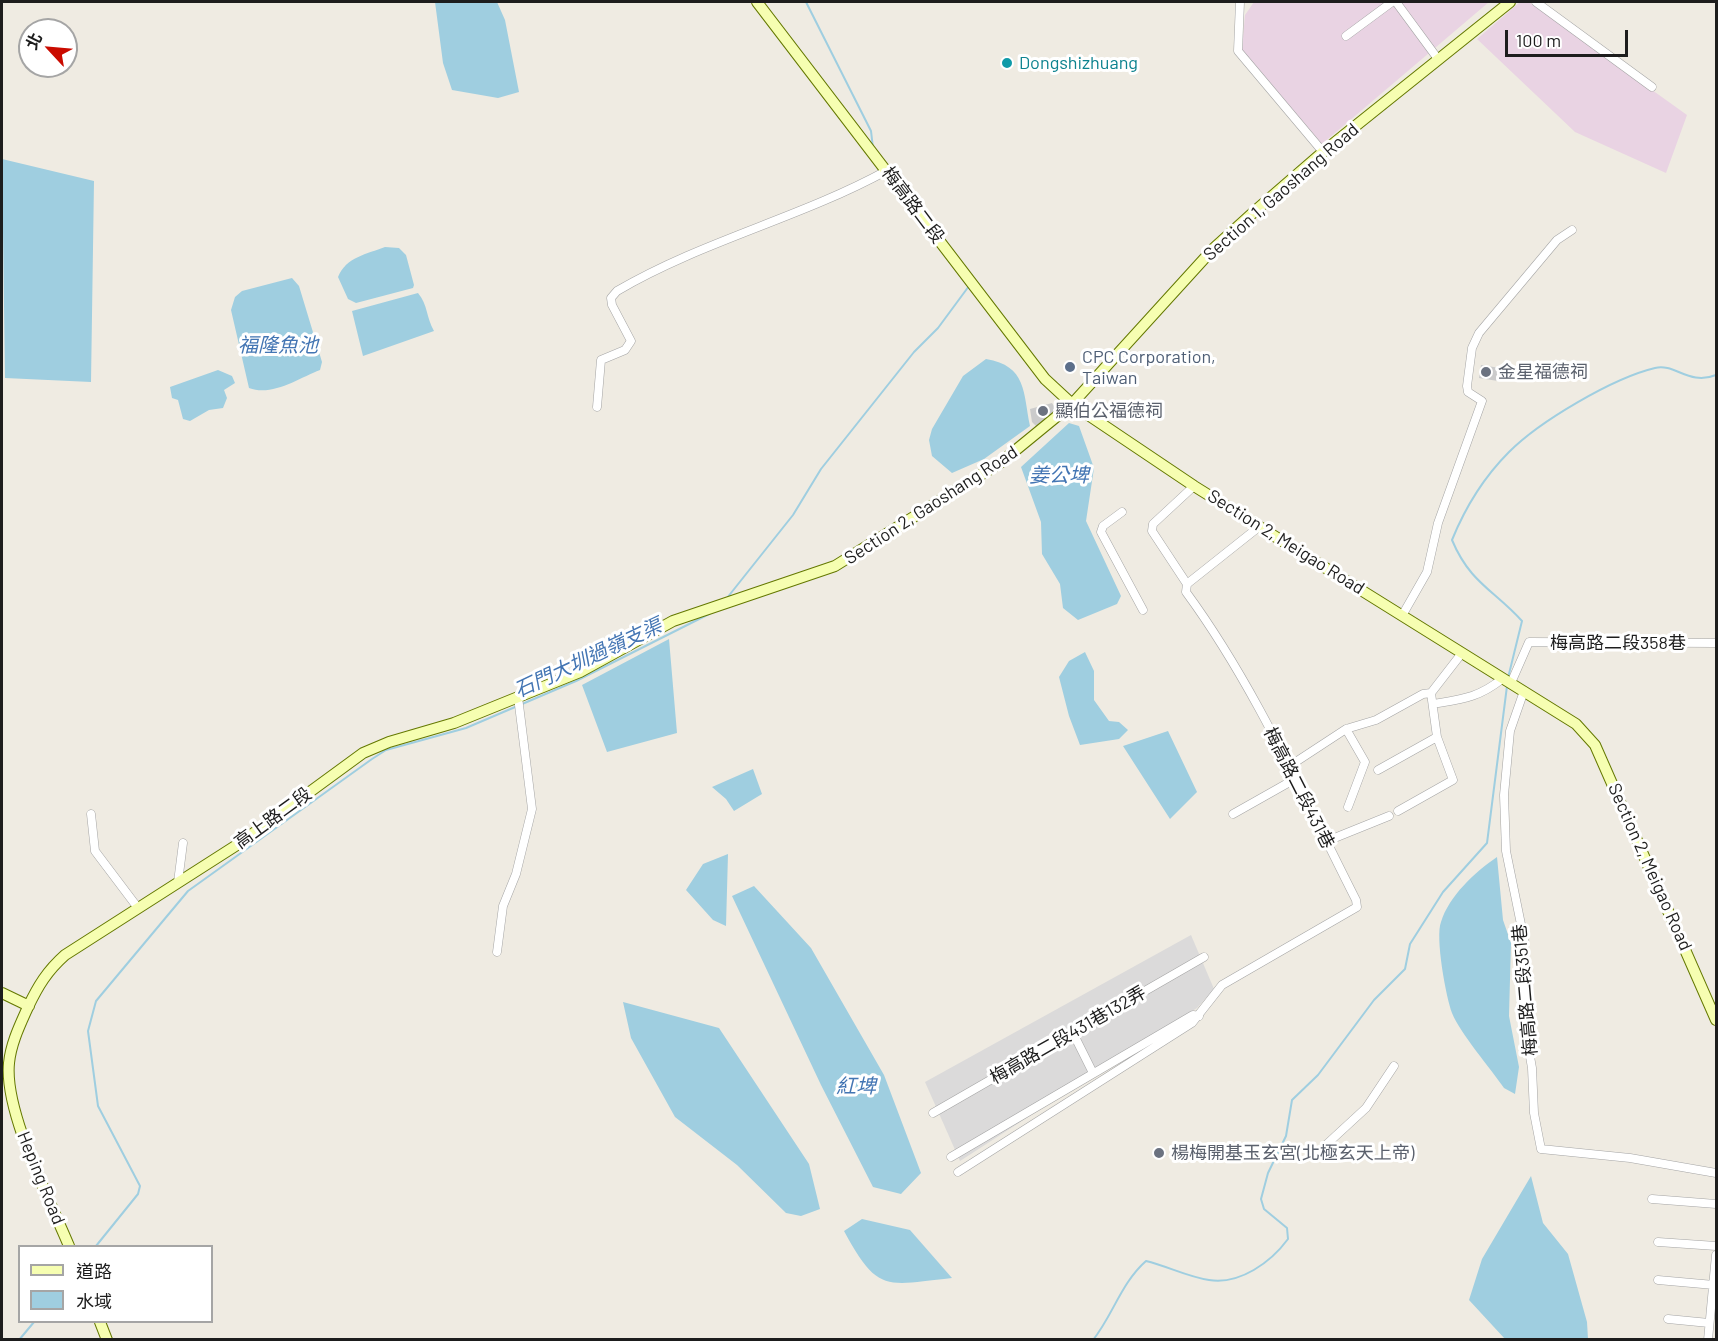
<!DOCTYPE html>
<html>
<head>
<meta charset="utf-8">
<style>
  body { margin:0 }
  #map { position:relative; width:1718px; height:1341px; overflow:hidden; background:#efebe2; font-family:Barlow,"Noto Sans TC",sans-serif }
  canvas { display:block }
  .frame { position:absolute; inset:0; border:3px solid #1d1d1d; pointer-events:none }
  .legend { position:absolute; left:18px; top:1245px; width:195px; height:78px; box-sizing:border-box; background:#fff; border:2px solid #a5a5a5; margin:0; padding:8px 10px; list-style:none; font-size:18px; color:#1d1d1d }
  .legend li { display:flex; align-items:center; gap:12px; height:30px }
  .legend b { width:30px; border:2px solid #a5a5a5 }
  .north { position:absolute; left:18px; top:18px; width:60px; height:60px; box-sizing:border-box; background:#fff; border:2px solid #a5a5a5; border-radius:50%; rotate:296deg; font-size:16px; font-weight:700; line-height:24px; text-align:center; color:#1d1d1d }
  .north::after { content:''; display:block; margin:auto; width:21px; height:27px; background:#ca0b00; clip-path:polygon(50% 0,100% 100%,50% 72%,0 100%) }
  .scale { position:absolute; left:1505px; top:30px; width:123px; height:27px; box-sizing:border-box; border:3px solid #1d1d1d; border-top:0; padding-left:8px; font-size:18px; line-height:21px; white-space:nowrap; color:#1d1d1d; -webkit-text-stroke:4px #fff; paint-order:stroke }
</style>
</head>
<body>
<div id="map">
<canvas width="1718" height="1341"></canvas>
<div class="frame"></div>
<ul class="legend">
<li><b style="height:8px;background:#f6feb1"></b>道路</li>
<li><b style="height:16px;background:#9fcee0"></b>水域</li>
</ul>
<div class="north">北</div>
<div class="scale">100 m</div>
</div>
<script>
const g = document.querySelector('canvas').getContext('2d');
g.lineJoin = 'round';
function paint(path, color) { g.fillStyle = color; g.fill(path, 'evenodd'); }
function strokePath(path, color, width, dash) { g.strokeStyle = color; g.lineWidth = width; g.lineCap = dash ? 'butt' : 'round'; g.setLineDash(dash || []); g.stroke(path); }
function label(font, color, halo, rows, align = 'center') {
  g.font = font + ' Barlow,"Noto Sans TC",sans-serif'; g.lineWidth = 6; g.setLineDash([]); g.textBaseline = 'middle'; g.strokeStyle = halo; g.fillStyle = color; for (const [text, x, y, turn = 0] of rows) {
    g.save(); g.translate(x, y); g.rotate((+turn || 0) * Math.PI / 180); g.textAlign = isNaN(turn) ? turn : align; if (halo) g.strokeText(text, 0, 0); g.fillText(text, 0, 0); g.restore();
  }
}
paint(new Path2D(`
  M 1191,935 L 1214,989 L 1197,1008 L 960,1161 L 925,1082 Z`), '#dbdada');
paint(new Path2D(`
  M 1254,2 L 1489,2 L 1322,144 L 1242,50 L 1245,15 Z
  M 1520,2 L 1529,2 L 1687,115 L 1666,173 L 1575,132 L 1477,39 Z`), '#e9d3e3');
paint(new Path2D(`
  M 1481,365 L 1500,368 L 1498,381 L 1479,378 Z
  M 1052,403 L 1057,411 L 1039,429 L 1032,422 L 1030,409 Z`), '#cbcbcb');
paint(new Path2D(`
  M 435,2 L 497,2 L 505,20 L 519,92 L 498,98 L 452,90 L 443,63 Z
  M 2,159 L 94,181 L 91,382 L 5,378 Z
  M 385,247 L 399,248 L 406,255 L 414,285 L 413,288 L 356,303 L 348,299 L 338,277 C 346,257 367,254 385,247 Z
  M 292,278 L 299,286 L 322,362 L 320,370 C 299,378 272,397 249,388 L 231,310 L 235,297 L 242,291 Z
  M 418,293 C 428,305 426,317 434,331 L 363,356 L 352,311 Z
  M 986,359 C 1027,366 1023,392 1030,426 L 984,459 L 952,473 L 932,456 L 929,440 L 932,429 L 963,376 Z
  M 218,370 L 232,376 L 235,383 L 224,390 L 227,398 L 223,408 L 209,410 L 190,421 L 183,419 L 178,400 L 172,398 L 170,387 Z
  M 1069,423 L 1079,426 L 1094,468 L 1086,521 L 1121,596 L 1117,604 L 1078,620 L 1063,608 L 1060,584 L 1042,554 L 1041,522 L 1021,467 Z
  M 669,639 L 677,733 L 607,752 L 582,685 Z
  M 1085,652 L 1094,671 L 1094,700 L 1109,721 L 1119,722 L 1128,730 L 1119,739 L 1080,745 L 1069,716 L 1059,677 L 1069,661 Z
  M 1168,731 L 1197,792 L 1170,819 L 1123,746 Z
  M 753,769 L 762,794 L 734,811 L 726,799 L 712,787 Z
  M 728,854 L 726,926 L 713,920 L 686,890 L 703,864 Z
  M 1497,857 L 1503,920 L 1511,943 L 1509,1016 L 1519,1067 L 1515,1094 L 1504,1088 C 1491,1069 1460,1033 1452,1013 C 1446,997 1435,937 1441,922 C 1449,896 1475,872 1497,857 Z
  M 754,886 L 811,948 L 884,1075 L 921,1173 L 901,1194 L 873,1187 L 821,1085 L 732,896 Z
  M 623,1002 L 719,1028 L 809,1164 L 820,1209 L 801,1216 L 786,1213 L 737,1165 L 675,1117 L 631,1038 Z
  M 1531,1176 L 1543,1223 L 1568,1254 L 1587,1322 L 1588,1339 L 1505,1339 L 1469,1300 L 1482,1259 Z
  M 862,1219 L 910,1230 L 952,1278 C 886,1285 878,1294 844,1231 Z`), '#9fcee0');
strokePath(new Path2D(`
  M 806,2 L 871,131 L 873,148
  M 882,175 L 896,192
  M 727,598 L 793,515 L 821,469 L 914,352 L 938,328 L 969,286
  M 1508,678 L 1522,621 C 1494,590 1470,583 1452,540 C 1465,508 1484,477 1509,452 C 1540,421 1613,378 1655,368 C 1675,363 1689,386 1716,375
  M 96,1246 L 138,1194 L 140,1186 L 98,1106 L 88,1031 L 96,1001 L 188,891 L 372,759 L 386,750 L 466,728 L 576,681 L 715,611
  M 19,1340 L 34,1322
  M 1093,1340 C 1113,1315 1121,1283 1146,1261 C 1167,1266 1188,1277 1209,1280 C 1240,1285 1271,1262 1288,1239 L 1287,1228 L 1264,1209 L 1261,1199 L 1268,1173 L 1286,1136 L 1292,1100 L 1318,1075 L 1374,1000 L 1405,969 L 1410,944 L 1443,892 L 1487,843 L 1507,686`), '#9fcee0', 2);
const street = new Path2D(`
  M 1240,2 L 1238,51 L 1323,152
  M 1396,2 L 1438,59
  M 1536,2 L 1652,87
  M 1346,36 L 1392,2
  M 597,407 L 601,360 L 625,350 L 631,341 L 612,305 L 611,298 L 617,291 C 702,241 800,218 886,171
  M 1122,512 L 1103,526 L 1101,532 L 1143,610
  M 1187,584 L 1152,531 L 1153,524 L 1194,486
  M 1403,614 L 1427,572 L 1438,523 L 1482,401 L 1468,392 L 1467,386 L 1472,348 L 1479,333 L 1557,240 L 1572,230
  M 1511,683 L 1529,642 L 1716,643
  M 1524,691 L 1510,731 L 1504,795 L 1506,851 L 1524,939 L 1525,1028 L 1532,1068 L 1534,1113 L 1541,1149 L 1630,1158 L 1716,1173
  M 1433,704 C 1462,699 1478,698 1502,679
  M 1346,729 L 1365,762 L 1348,807
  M 1288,767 L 1346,729 L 1376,720 L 1423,694 L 1431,693 L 1462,653
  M 1378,770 L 1437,737
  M 1398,811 L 1453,780 L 1437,737 L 1431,693
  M 91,814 L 95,851 L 138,908
  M 1233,814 L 1295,779
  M 1327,841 L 1389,816
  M 178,882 L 183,843
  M 497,952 L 503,906 L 516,874 L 532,809 L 518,697
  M 1073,1033 L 1093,1073
  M 933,1113 L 1204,957
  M 1315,1155 L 1366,1108 L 1394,1066
  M 951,1157 L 1193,1015 L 1199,1016
  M 958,1172 L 1192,1023 L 1222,985 L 1357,907 L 1356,900 C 1303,796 1255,686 1186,592 L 1187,584 L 1260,526
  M 1652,1199 L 1716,1204
  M 1658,1242 L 1716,1246
  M 1658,1280 L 1714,1285
  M 1668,1319 L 1709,1323
  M 1708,1340 L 1716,1255`);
const secondary = new Path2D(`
  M 757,2 L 1045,379 L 1072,404 L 1194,486 L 1576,724 L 1595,745 L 1716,1020
  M 2,993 L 29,1006
  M 69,1246 C 50,1200 4,1112 9,1063 C 11,1043 20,1025 28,1007 C 38,986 47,971 65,955 L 240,843 L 363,753 L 389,742 L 454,723 L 580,672 L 673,621 L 835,566 L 1000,463 L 1072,404 L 1213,249 L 1255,211 L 1323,152 L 1510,2
  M 100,1322 L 107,1340`);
strokePath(street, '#a4a4a4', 9);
strokePath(secondary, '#647800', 12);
strokePath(street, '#fff', 8);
strokePath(secondary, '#f6feb1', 10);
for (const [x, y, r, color] of [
  [1007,63,6,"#0f9aa8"],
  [1070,367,6,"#5c6f8a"],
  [1486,372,6,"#6b7280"],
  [1043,411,6,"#6b7280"],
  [1159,1153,6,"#6b7280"]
]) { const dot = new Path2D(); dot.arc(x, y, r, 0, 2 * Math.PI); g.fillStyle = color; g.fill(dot); strokePath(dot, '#fff', 2); }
label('18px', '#0d838f', '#fff', [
  ["Dongshizhuang",1019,63]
], 'left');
label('18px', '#1d1d1d', '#fff', [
  ["Section 1, Gaoshang Road",1281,192,-41],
  ["梅高路二段",913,205,53],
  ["Section 2, Gaoshang Road",931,505,-33],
  ["Section 2, Meigao Road",1286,542,32],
  ["梅高路二段358巷",1618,643],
  ["梅高路二段431巷",1299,788,63],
  ["高上路二段",273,818,-36],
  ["Section 2, Meigao Road",1650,867,66],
  ["梅高路二段351巷",1525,990,-95],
  ["梅高路二段431巷132弄",1068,1035,-30],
  ["Heping Road",41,1178,68]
]);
label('18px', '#4e5e75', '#fff', [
  ["CPC Corporation,",1082,357],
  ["Taiwan",1082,378]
], 'left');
label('18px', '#5b616d', '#fff', [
  ["金星福德祠",1498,372],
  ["顯伯公福德祠",1055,411],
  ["楊梅開基玉玄宮(北極玄天上帝)",1171,1153]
], 'left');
label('italic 20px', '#4375b3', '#fff', [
  ["福隆魚池",278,345],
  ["姜公埤",1059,475],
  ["石門大圳過嶺支渠",588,658,-25],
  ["紅埤",856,1086]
]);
</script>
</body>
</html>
